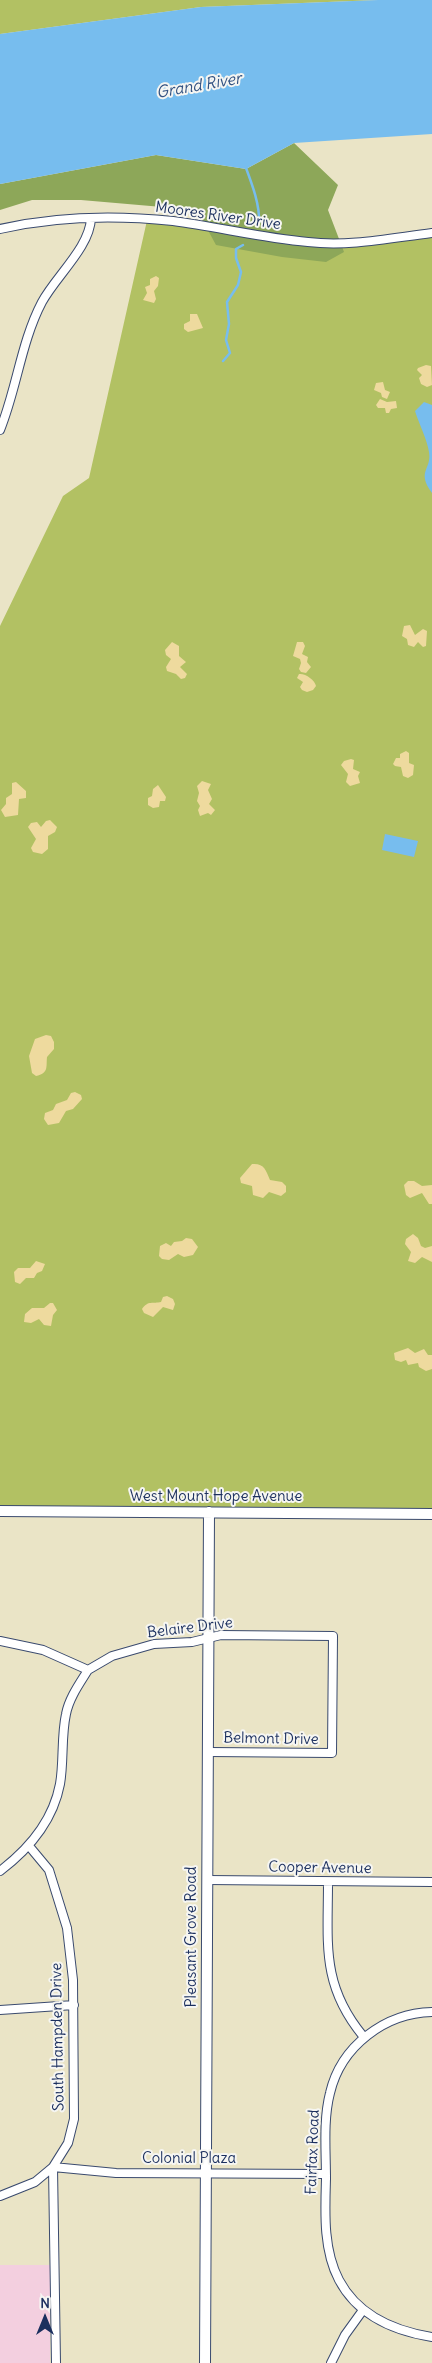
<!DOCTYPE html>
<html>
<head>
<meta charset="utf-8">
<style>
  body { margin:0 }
  #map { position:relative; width:432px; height:2363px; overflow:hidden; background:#eae4c6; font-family:Delius,sans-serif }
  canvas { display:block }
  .north { position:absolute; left:20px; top:2293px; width:50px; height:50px; -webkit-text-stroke:4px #f6f6f2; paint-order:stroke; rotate:0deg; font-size:14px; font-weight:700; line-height:20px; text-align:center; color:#1b2f5e }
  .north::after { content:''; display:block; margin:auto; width:18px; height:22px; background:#1b2f5e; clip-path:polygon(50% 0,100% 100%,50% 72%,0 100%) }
</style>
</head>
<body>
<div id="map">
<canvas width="432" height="2363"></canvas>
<div class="north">N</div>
</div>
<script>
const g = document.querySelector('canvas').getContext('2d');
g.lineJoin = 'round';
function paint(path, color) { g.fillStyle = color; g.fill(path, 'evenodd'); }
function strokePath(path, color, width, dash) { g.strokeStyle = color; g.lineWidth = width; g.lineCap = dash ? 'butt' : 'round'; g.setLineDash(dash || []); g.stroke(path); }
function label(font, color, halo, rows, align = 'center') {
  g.font = font + ' Delius,sans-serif'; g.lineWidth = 4; g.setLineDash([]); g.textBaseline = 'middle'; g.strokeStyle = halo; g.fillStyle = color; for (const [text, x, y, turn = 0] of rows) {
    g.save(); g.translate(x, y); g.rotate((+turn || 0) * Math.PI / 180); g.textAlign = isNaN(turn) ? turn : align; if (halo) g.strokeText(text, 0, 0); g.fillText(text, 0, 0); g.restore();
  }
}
paint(new Path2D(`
  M 0,2265 L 50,2265 L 50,2363 L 0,2363 Z`), '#f3cfdf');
paint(new Path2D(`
  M 0,0 L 378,0 L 201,7 L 0,34 Z
  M 148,216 L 318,243 L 432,231 L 432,1514 L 0,1512 L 0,626 L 63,496 L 89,478 Z`), '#b2c163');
paint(new Path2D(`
  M 294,143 L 338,185 L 328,210 L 344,252 L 326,262 L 282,257 L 216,245 L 197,210 L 81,200 L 32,200 L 0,210 L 0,184 L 156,155 L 246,169 Z`), '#8da759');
paint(new Path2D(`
  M 156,276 L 159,278 L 158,286 L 154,291 L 156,299 L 154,303 L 143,300 L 147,293 L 145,287 L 150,285 L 150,279 Z
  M 190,314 L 197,314 L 203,328 L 188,332 L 184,329 L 184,324 L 190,321 Z
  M 426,365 L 431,366 L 432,385 L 427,387 L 421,384 L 419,378 L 422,375 L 417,370 L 418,368 Z
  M 383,382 L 385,390 L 390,392 L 387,399 L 382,397 L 381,393 L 374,390 L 376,383 Z
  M 380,399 L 387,402 L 396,401 L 397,408 L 391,409 L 389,413 L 386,413 L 385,408 L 378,408 L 376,405 Z
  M 410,625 L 415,635 L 423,629 L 427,631 L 426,646 L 423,647 L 418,642 L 414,647 L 408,645 L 407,639 L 402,636 L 404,626 Z
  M 172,642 L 179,646 L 179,656 L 186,662 L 180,667 L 187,674 L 185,678 L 181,679 L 176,674 L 167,671 L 166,667 L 171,659 L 166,655 L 165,650 Z
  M 297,642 L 303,642 L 305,646 L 302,654 L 308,657 L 307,662 L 311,667 L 306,673 L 301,672 L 299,669 L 301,663 L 300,659 L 293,656 Z
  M 299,674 C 305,673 315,680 316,686 L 313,690 L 307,692 L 302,690 L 300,687 L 303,682 L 297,678 Z
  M 406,751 L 409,753 L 409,763 L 414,765 L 413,775 L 408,778 L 403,776 L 401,767 L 395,766 L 393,764 L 396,758 L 400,758 L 400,754 Z
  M 351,759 L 354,760 L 353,769 L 360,772 L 358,776 L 360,783 L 350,786 L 346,782 L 348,774 L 341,765 L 344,761 Z
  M 202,781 L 211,784 L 208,790 L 212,799 L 209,804 L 215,810 L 211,815 L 208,813 L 200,816 L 198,810 L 200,806 L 197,801 L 199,793 L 197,786 Z
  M 16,782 L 26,791 L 26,798 L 19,799 L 18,815 L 5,817 L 1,810 L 6,804 L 6,798 L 12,794 L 12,783 Z
  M 158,785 L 166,797 L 165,801 L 160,801 L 159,807 L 153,808 L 148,805 L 148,798 L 152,796 L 153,789 Z
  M 50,820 L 57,827 L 55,832 L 48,836 L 48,849 L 42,854 L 33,852 L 31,848 L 36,839 L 28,827 L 31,823 L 37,822 L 41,827 L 46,821 Z
  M 46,1035 L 51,1036 L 54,1042 L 54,1049 L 47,1057 C 46,1067 49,1073 36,1076 L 32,1073 L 29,1056 L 35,1039 Z
  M 75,1092 L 81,1095 L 82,1099 L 73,1109 L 66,1111 L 59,1123 L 48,1125 L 44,1119 L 45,1113 L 53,1110 L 56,1104 L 67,1100 L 71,1093 Z
  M 252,1164 C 264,1163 266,1170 270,1180 L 282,1182 L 286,1186 L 286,1192 L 281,1196 L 269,1192 L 263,1198 L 253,1195 L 252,1186 L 241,1183 L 240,1178 Z
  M 408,1181 L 414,1181 L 422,1186 L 432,1185 L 432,1204 L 429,1204 L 422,1193 L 410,1198 L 406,1195 L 404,1185 Z
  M 413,1234 L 418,1238 L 421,1246 L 425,1248 L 432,1246 L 432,1262 L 422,1257 L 415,1263 L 408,1261 L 411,1252 L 405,1244 L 406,1239 Z
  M 186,1238 L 192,1239 L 198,1247 L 193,1255 L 184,1257 L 178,1254 L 169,1260 L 162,1259 L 159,1256 L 160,1246 L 166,1243 L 171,1246 L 174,1242 L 182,1241 Z
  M 36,1261 L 45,1264 L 42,1271 L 37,1273 L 34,1278 L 26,1278 L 20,1284 L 15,1282 L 14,1272 L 18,1268 L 30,1268 Z
  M 167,1296 L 173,1299 L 175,1304 L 173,1310 L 163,1307 L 153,1317 L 144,1313 L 142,1309 C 148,1300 153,1304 161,1302 L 163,1297 Z
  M 50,1303 L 53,1303 L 57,1310 L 53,1315 L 51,1326 L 44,1325 L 39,1319 L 31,1323 L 24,1322 L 25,1314 L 32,1308 L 44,1308 Z
  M 408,1348 L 415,1353 L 424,1349 L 428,1355 L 432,1355 L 432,1369 L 426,1371 L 419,1367 L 418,1363 L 408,1365 L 406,1360 L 401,1362 L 395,1360 L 394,1353 Z`), '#eeda9e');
paint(new Path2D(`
  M 378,0 L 432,0 L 432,134 L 294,143 L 246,169 L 156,155 L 0,184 L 0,34 L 201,7 Z
  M 424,402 L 432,405 L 432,493 C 416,471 432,470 429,452 C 427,439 419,424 415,411 Z
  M 385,834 L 418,841 L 414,857 L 382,850 Z`), '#77bdee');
strokePath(new Path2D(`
  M 246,168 C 252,184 260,205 259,223
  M 223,361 L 230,353 L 226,340 L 229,324 L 227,302 L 238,285 L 241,272 L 236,258 L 236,249 L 243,245`), '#77bdee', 2.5);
const minor = new Path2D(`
  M 0,229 C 57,216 115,215 173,221 C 218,227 263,238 308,242 C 349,247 391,238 432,233
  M 0,430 C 17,388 21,342 42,302 C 56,276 90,247 91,218
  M 0,1641 L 43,1650 L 88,1670 L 112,1656 L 154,1644 L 192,1642 L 221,1635 L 333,1636 L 332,1753 L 209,1752
  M 29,1846 L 49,1870 L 67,1928 L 73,1980 L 74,2119 L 68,2143 L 53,2167 L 56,2363
  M 0,1871 C 29,1849 53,1821 60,1784 C 64,1761 61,1737 66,1714 C 69,1698 80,1683 88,1670
  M 207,1880 L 432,1882
  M 328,1882 C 328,1944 321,1985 363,2036
  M 0,2010 L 74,2005
  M 432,2012 C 385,2013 341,2046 330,2093 C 323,2120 326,2151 326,2179 C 325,2212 323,2250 339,2280 C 358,2316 394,2331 432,2337
  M 0,2196 L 35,2182 L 53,2167 L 116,2173 L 326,2174
  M 331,2363 L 345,2335 L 363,2310`);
const tertiary = new Path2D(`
  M 0,1511 L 432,1514
  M 205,2363 L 209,1512`);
strokePath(minor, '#3a4a6e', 10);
strokePath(tertiary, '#3a4a6e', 12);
strokePath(minor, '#fff', 8);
strokePath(tertiary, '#fff', 10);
label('15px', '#1b2f5e', '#f6f6f2', [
  ["Moores River Drive",218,216,8],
  ["West Mount Hope Avenue",216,1497],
  ["Belaire Drive",190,1628,-7],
  ["Belmont Drive",271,1739,1],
  ["Cooper Avenue",320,1868,1],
  ["Pleasant Grove Road",192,1937,-90],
  ["South Hampden Drive",58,2037,-91],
  ["Fairfax Road",313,2152,-88],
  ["Colonial Plaza",189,2159]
]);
label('italic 16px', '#325282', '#f6f6f2', [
  ["Grand River",199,86,-10]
]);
</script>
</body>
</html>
